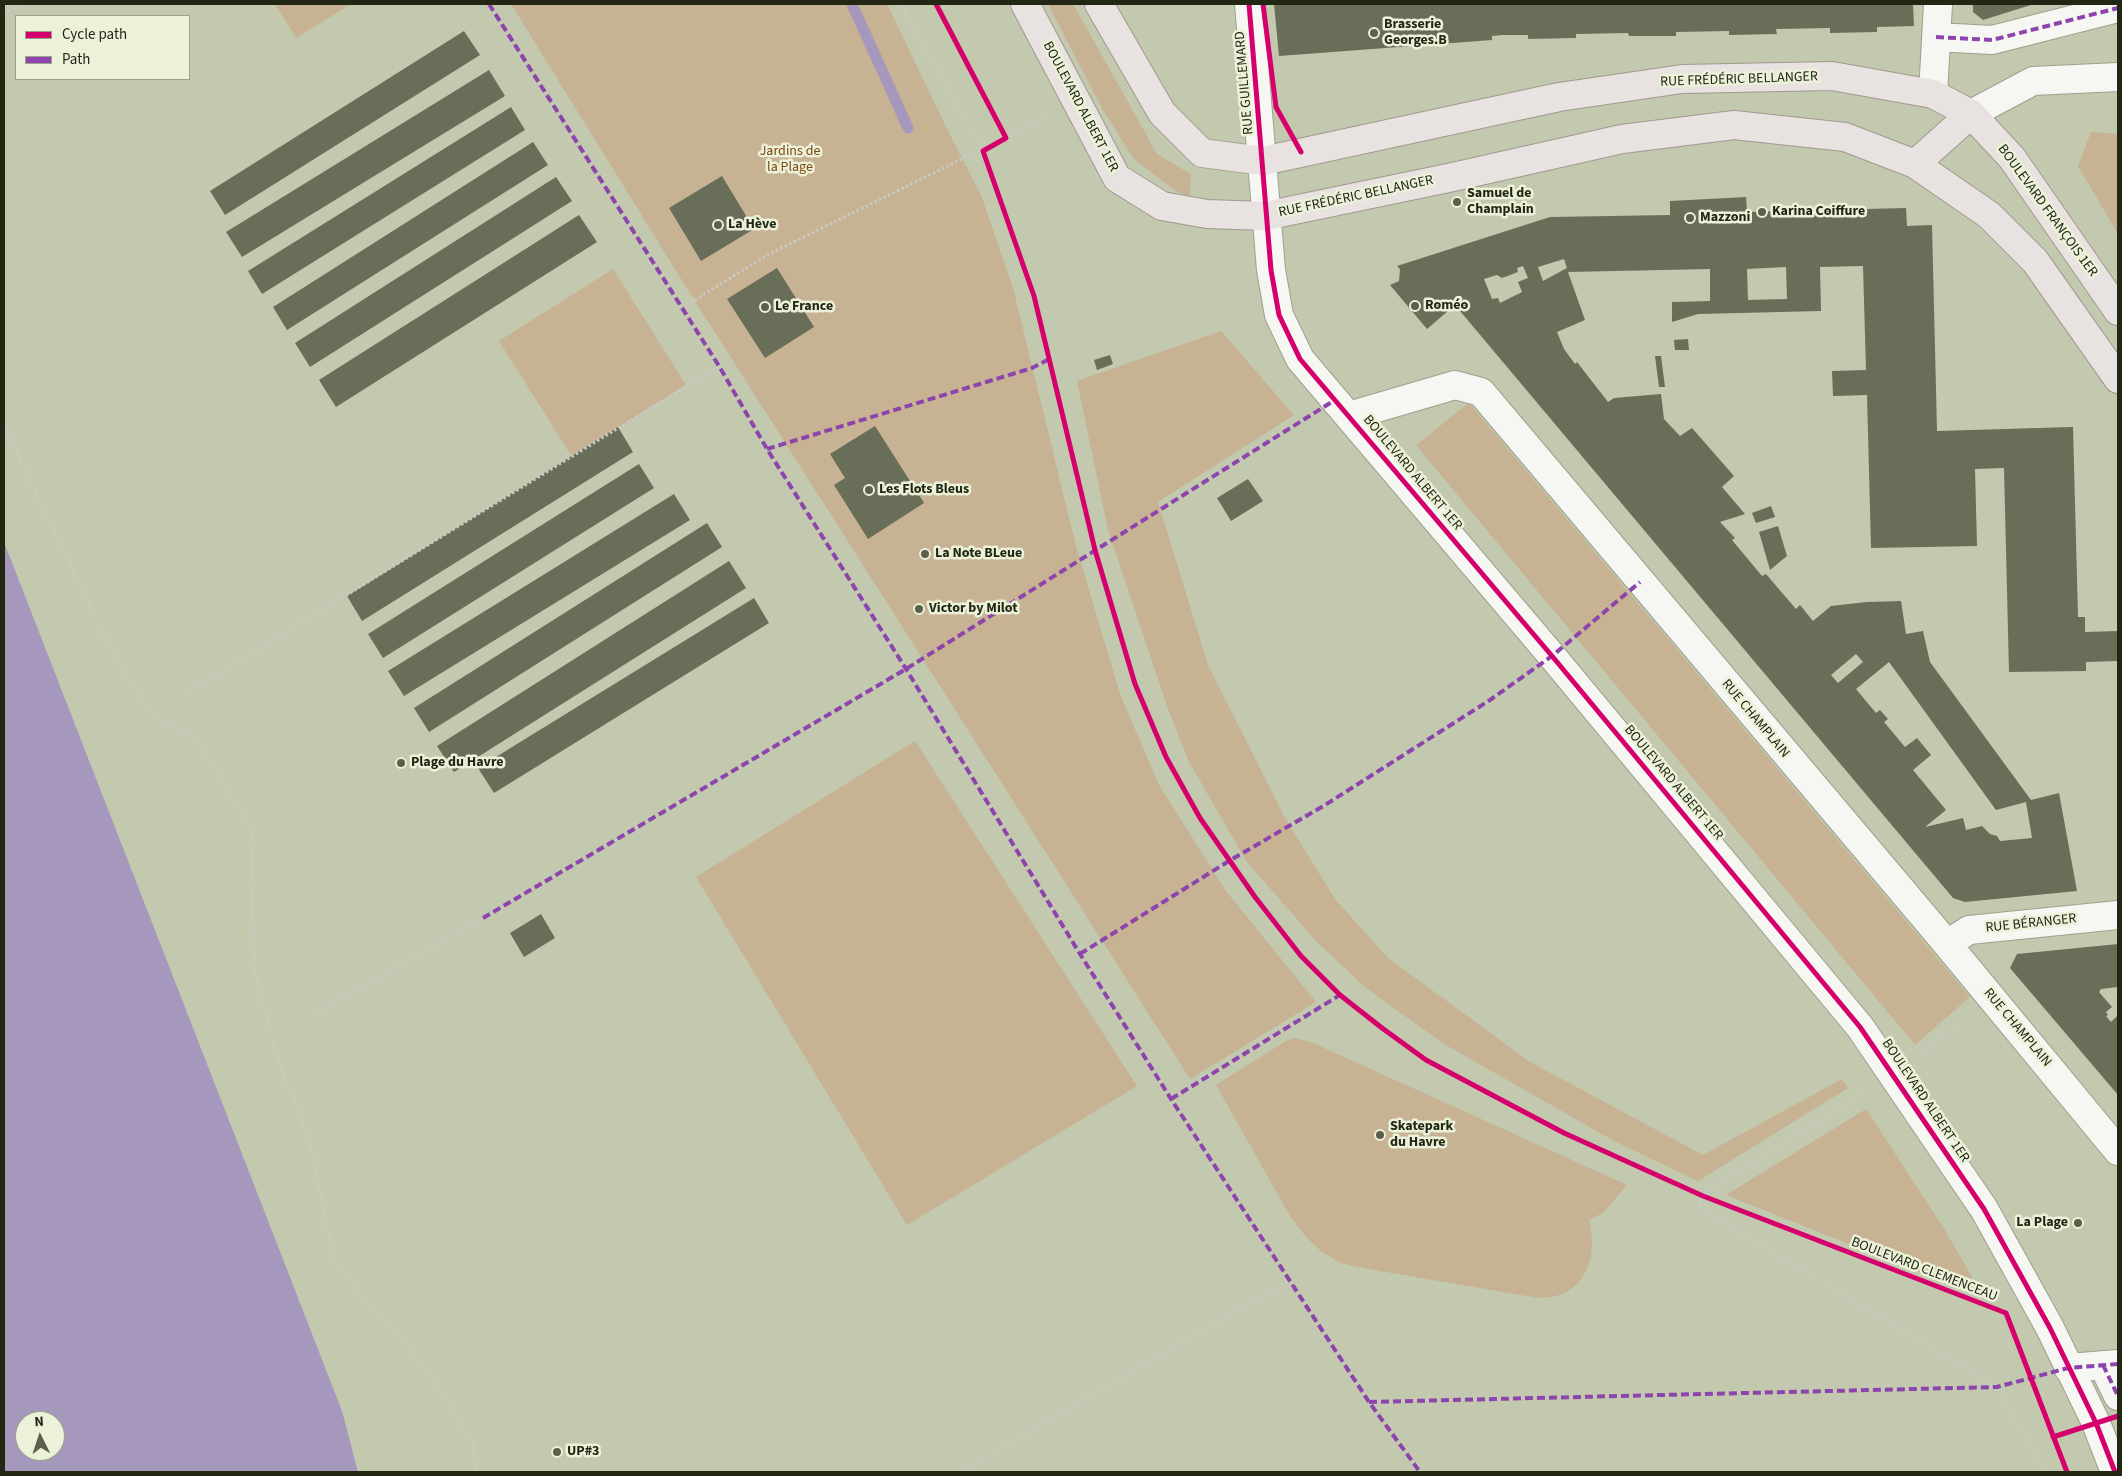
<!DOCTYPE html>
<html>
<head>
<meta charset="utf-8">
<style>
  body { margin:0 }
  #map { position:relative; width:2122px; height:1476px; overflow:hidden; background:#c2c9af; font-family:"Source Sans 3",sans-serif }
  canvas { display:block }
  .frame { position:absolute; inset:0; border:5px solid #222714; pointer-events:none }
  .legend { position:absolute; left:15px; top:15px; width:175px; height:65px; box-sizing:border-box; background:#ebf2d9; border:1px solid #9ba18a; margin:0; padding:6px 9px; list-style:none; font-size:15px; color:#222714 }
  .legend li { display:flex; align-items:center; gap:10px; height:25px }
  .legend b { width:25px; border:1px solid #9ba18a }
  .north { position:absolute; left:15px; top:1411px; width:50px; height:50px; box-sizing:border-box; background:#ebf2d9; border:1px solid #9ba18a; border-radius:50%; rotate:356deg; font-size:14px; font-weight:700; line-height:20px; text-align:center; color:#222714 }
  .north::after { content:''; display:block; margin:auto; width:18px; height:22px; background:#5a604a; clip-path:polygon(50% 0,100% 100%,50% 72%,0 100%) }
</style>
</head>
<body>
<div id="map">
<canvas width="2122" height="1476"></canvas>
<div class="frame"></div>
<ul class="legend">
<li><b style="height:6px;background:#d6006c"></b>Cycle path</li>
<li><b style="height:6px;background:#8e44ad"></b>Path</li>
</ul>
<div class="north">N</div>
</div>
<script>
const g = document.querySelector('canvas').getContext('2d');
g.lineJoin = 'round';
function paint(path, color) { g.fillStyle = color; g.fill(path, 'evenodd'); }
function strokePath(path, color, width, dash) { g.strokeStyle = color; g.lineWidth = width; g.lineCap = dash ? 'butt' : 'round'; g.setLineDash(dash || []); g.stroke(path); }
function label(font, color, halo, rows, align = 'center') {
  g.font = font + ' "Source Sans 3",sans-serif'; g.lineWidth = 5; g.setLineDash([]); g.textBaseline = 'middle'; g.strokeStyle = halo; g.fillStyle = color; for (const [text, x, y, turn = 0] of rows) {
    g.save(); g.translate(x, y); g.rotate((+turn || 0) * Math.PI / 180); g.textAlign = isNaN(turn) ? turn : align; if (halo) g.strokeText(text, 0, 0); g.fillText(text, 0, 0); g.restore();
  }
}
paint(new Path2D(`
  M 275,4 L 351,4 L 296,38 Z
  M 511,4 L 887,4 L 950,135 L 981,195 L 1013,288 L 1076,546 L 1120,694 L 1159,785 L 1226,891 L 1316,1002 L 1190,1079 L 686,287 Z
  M 1048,4 L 1073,4 L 1157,154 L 1191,174 L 1190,196 L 1174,190 L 1133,158 L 1103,110 Z
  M 2091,132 L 2118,134 L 2118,234 L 2078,166 Z
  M 613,269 L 686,385 L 572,457 L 499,341 Z
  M 1221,331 L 1294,415 L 1158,502 L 1208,665 L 1285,818 L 1335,899 L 1388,958 L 1530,1062 L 1703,1155 L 1842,1079 L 1848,1088 L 1698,1181 L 1616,1142 L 1444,1044 L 1366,988 L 1317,942 L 1247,862 L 1189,762 L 1168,709 L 1108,530 L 1077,381 Z
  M 1469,403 L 1970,997 L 1915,1045 L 1416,445 Z
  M 915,741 L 1137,1086 L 907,1225 L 696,877 Z
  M 1294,1038 L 1311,1042 L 1627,1185 L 1603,1213 L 1589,1220 C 1596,1247 1592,1278 1565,1293 C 1557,1297 1546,1297 1538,1298 L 1357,1267 L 1341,1263 L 1322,1252 L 1306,1237 L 1290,1216 L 1216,1085 L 1286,1041 Z
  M 1866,1109 L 1945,1230 L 1972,1277 L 1957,1287 L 1726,1195 Z`), '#c7b294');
paint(new Path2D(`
  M 4,542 L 342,1411 L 358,1472 L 4,1472 ZM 25,1421 L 55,1421 L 55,1451 L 25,1451 Z`), '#a698bc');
strokePath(new Path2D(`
  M 852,4 L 908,128`), '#a698bc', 11);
paint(new Path2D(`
  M 1274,4 L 1913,4 L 1914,26 L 1877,27 L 1877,32 L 1830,33 L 1830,28 L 1776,29 L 1777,34 L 1729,35 L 1729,31 L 1676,32 L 1676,36 L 1629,36 L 1628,33 L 1576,34 L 1576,38 L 1528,39 L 1528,35 L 1502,35 L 1492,36 L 1492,40 L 1279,56 Z
  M 1973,4 L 2034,4 L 1983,20 L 1973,12 Z
  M 464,31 L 480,55 L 225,215 L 210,191 Z
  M 489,70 L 505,96 L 242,257 L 226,232 Z
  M 511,107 L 525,130 L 262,294 L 248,271 Z
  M 533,142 L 548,165 L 287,330 L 273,307 Z
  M 722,176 L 754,229 L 701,261 L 669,208 Z
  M 556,177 L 572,201 L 310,367 L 295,343 Z
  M 1746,197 L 1747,212 L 1906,208 L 1907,226 L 1932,225 L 1937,431 L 2073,427 L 2078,617 L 2085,617 L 2085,632 L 2118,631 L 2118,661 L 2086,662 L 2086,671 L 2009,672 L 2004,468 L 1975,469 L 1977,546 L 1871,548 L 1867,395 L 1833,396 L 1832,371 L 1866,370 L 1863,266 L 1820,267 L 1821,311 L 1698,314 L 1672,322 L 1672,302 L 1710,301 L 1710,269 L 1568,272 L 1585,320 L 1557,332 L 1564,349 L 1575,364 L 1577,362 L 1608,402 L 1614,398 L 1661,394 L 1664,419 L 1680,436 L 1692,428 L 1734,476 L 1722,487 L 1745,514 L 1720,522 L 1735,538 L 1732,540 L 1762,576 L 1766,574 L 1796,609 L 1800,605 L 1813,621 L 1831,606 L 1867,602 L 1901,601 L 1906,634 L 1923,631 L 1930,662 L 2031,800 L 2059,793 L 2077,891 L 1965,902 L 1953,898 L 1455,305 L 1427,329 L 1390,285 L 1399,281 L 1400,269 L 1397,266 L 1550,217 L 1670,215 L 1670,201 ZM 1564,259 L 1567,268 L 1543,281 L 1538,267 ZM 1523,266 L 1528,278 L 1518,282 L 1522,292 L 1500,303 L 1498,298 L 1492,299 L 1484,279 L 1497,275 L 1502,278 L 1518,272 L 1517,268 ZM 1786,267 L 1787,299 L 1748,300 L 1747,269 ZM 1856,654 L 1863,662 L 1838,683 L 1831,675 ZM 1889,662 L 1996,810 L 2026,802 L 2032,838 L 2000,841 L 1997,836 L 1990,834 L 1982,826 L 1966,830 L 1963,818 L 1925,827 L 1946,810 L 1913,770 L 1931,755 L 1917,738 L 1905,747 L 1884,722 L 1888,719 L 1880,710 L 1876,713 L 1856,689 Z
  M 579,215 L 597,242 L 336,407 L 319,380 Z
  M 777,268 L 814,327 L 765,358 L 727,299 Z
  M 1688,339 L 1689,350 L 1675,350 L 1674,340 Z
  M 1110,355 L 1113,364 L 1097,370 L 1094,360 Z
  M 1655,356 L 1661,356 L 1665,387 L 1659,387 Z
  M 875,426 L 924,503 L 868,539 L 834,485 L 845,478 L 830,454 Z
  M 618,427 L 633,452 L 362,621 L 347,596 Z
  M 639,464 L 654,488 L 383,658 L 368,634 Z
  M 1248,479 L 1263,501 L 1231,521 L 1217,498 Z
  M 674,494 L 690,520 L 404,696 L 388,671 Z
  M 1771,506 L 1775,517 L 1756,523 L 1752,513 Z
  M 707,523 L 722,547 L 429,732 L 414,708 Z
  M 1778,526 L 1787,556 L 1770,570 L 1759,532 Z
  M 729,561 L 746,588 L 454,772 L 437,746 Z
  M 754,598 L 769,623 L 494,793 L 478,768 Z
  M 541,914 L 555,938 L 524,957 L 510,933 Z
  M 2118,944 L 2118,987 L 2101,989 L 2099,992 L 2112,1007 L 2106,1012 L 2108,1015 L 2106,1016 L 2111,1022 L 2118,1015 L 2118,1095 L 2010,968 L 2017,954 Z`), '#696e58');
const minor = new Path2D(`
  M 1249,4 L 1271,270 L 1279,315 L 1300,359 L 1552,656 L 1860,1027 L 1984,1209 L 2050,1328 L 2096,1423 L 2115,1472
  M 1936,37 L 1992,40 L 2118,8
  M 1933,94 L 1938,4
  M 1971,114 L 2033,81 L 2118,77
  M 1349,416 L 1455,385 L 1481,392 L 1947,944 L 2118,1151
  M 1947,944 L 1969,930 L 2118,915
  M 2103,1365 L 2118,1396
  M 2068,1368 L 2118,1364`);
const major = new Path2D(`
  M 1025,4 L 1117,178 L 1162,206 L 1207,214 L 1265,216 L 1453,177 L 1622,139 L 1734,125 L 1845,137 L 1915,164 L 1989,215 L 2035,261 L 2118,379
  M 1099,4 L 1162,113 L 1202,153 L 1263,161 L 1559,97 L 1682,79 L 1832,76 L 1933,94 L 1971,114 L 2012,158 L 2118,311
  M 1915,164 L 1971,114`);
strokePath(minor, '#9ca18c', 30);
strokePath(major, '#a2988f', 30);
strokePath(new Path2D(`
  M 4,14 L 20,4
  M 1006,138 L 1048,117
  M 682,308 L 769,254 L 962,159 L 983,151 L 901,4
  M 4,425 L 109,647 L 151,712 L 200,743 L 251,829 L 254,968 L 280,1066 L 308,1135 L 332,1254 L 367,1302 L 418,1358 L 473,1442 L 476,1472
  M 184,695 L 719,366
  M 308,1018 L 483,918
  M 1920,1054 L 1964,1020
  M 1864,1093 L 1716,1185 L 1703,1196 L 1698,1207 L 1997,1387 L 2046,1472
  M 961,1472 L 1289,1280`), '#c8cac3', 3, [2.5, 2.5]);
strokePath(minor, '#f6f7f3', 28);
strokePath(major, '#e8e2e0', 28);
strokePath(new Path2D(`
  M 1931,1017 L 2118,1241
  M 1915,1027 L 2118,1270`), '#c0c2bb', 1);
strokePath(new Path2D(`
  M 489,4 L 719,366 L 767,449 L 906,669 L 1080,954 L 1171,1099 L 1369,1402 L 1420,1472
  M 1936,37 L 1992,40 L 2118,8
  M 767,449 L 1032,368 L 1049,359
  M 483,918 L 906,669 L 1335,400
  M 1080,954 L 1229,861 L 1325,805 L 1490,700 L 1552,656 L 1640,582
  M 1171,1099 L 1340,995
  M 2103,1365 L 2118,1396
  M 1369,1402 L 1997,1387 L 2068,1368 L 2118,1364`), '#8e44ad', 4, [8, 4]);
strokePath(new Path2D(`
  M 936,4 L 1006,138 L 983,151 L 1034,296 L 1095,550 L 1135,684 L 1166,757 L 1200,818 L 1255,897 L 1301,956 L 1340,995 L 1382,1028 L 1426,1060 L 1564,1133 L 1703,1196 L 2006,1313 L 2067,1472
  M 1249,4 L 1271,270 L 1279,315 L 1300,359 L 1552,656 L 1860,1027 L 1984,1209 L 2050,1328 L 2096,1423 L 2115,1472
  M 1263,4 L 1276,107 L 1301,152
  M 2053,1437 L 2118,1416`), '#d6006c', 5);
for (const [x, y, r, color] of [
  [1374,33,5,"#5a604a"],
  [1457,202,5,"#5a604a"],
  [1762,212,5,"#5a604a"],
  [1690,218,5,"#5a604a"],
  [718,225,5,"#5a604a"],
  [1415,306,5,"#5a604a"],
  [765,307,5,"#5a604a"],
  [869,490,5,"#5a604a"],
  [925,554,5,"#5a604a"],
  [919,609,5,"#5a604a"],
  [401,763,5,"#5a604a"],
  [1380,1135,5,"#5a604a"],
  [2078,1223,5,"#5a604a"],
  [557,1452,5,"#5a604a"]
]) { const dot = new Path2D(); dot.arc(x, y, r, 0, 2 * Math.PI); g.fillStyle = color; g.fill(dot); strokePath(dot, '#ebf2d9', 2); }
label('bold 14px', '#222714', '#ebf2d9', [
  ["Brasserie",1384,25],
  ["Georges.B",1384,41],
  ["Samuel de",1467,194],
  ["Champlain",1467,210],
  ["Karina Coiffure",1772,212],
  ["Mazzoni",1700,218],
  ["La Hève",728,225],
  ["Roméo",1425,306],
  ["Le France",775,307],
  ["Les Flots Bleus",879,490],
  ["La Note BLeue",935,554],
  ["Victor by Milot",929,609],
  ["Plage du Havre",411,763],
  ["Skatepark",1390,1127],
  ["du Havre",1390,1143],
  ["La Plage",2068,1223,"right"],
  ["UP#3",567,1452]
], 'left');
label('14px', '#222714', '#ebf2d9', [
  ["RUE FRÉDÉRIC BELLANGER",1739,80,-2],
  ["RUE GUILLEMARD",1245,83,-95],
  ["BOULEVARD ALBERT 1ER",1080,107,62],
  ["RUE FRÉDÉRIC BELLANGER",1356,197,-12],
  ["BOULEVARD FRANÇOIS 1ER",2047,211,54],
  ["BOULEVARD ALBERT 1ER",1412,473,50],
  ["RUE CHAMPLAIN",1755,719,50],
  ["BOULEVARD ALBERT 1ER",1673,783,50],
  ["RUE BÉRANGER",2031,924,-6],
  ["RUE CHAMPLAIN",2017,1028,50],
  ["BOULEVARD ALBERT 1ER",1925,1101,56],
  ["BOULEVARD CLEMENCEAU",1924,1270,21]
]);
label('14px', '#7f4810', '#ebf2d9', [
  ["Jardins de",790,152],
  ["la Plage",790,168]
]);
</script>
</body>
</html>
